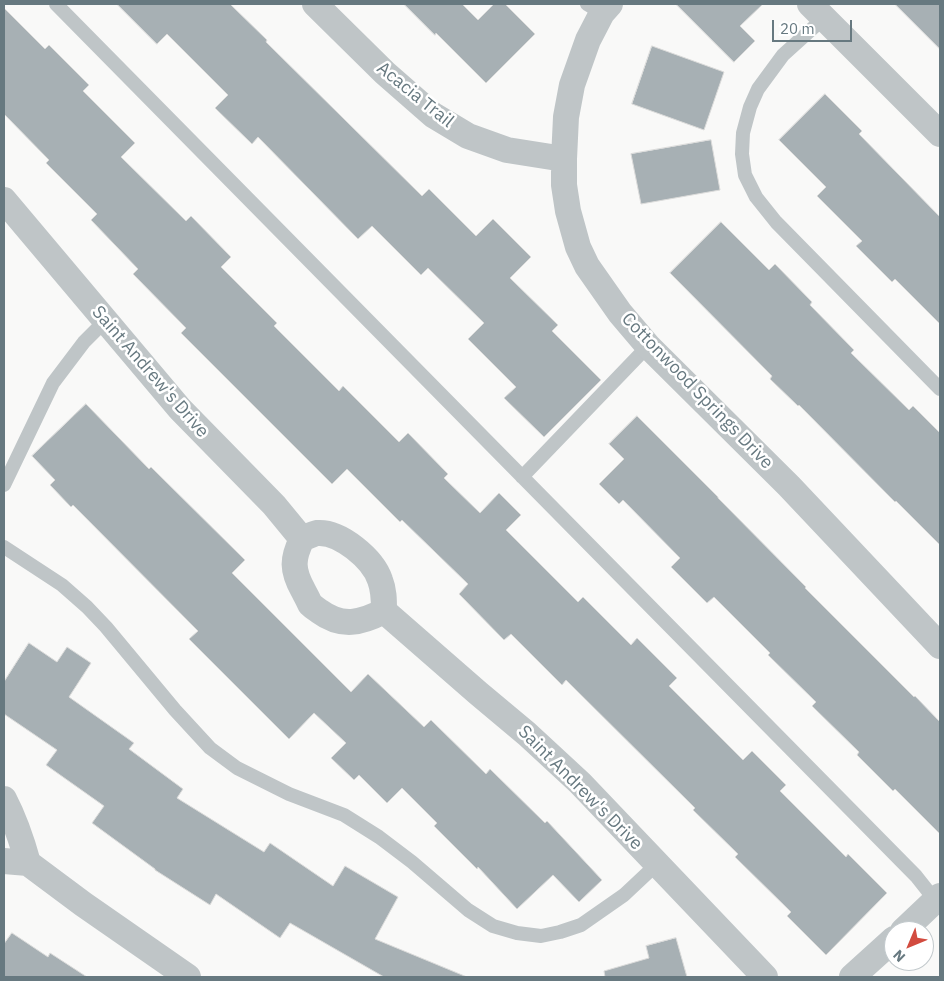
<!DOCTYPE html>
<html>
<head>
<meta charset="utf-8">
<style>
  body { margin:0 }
  #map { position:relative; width:944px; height:981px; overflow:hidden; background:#f9f9f8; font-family:"IBM Plex Sans",sans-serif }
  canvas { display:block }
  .frame { position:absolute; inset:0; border:5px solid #677980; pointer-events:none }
  .north { position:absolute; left:884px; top:921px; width:50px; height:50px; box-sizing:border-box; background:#fff; border:1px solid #c2c9cc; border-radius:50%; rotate:225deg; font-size:14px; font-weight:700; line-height:20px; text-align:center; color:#677980 }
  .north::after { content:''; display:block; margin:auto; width:18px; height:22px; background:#d24b3f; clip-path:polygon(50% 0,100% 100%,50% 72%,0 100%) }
  .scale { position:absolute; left:772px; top:20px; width:80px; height:22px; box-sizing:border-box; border:2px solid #677980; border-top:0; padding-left:6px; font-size:15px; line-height:18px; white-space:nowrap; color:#677980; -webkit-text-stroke:4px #fff; paint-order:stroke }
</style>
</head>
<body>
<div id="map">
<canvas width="944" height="981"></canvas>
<div class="frame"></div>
<div class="north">N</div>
<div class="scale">20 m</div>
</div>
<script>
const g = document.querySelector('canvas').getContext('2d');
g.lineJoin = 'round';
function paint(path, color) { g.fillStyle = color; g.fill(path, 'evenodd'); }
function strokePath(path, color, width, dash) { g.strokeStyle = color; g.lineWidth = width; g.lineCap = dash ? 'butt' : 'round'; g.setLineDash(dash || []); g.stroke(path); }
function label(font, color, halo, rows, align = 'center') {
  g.font = font + ' "IBM Plex Sans",sans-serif'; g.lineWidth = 5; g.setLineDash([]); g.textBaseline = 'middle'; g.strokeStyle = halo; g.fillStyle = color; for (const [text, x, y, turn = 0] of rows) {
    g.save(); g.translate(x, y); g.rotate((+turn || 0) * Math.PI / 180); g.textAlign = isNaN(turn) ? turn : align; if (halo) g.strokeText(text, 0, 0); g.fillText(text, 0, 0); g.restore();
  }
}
const building = new Path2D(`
  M 117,4 L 230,4 L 267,40 L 266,42 L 422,196 L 429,189 L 476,236 L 493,219 L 531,257 L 510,278 L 558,325 L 552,331 L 601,380 L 544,437 L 504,398 L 516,387 L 468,339 L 484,323 L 428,268 L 421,275 L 372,226 L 358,239 L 258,137 L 252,144 L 215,108 L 228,95 L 167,34 L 157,44 Z
  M 404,4 L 462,4 L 478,20 L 494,4 L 505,4 L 535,34 L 486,83 L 436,33 L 435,35 Z
  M 676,4 L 763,4 L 740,26 L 755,41 L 734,62 Z
  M 895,4 L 940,4 L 940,49 Z
  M 4,8 L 45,49 L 49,45 L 89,85 L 83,91 L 135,143 L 121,157 L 186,221 L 191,216 L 231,257 L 221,267 L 277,323 L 274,326 L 339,391 L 343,386 L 399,442 L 408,433 L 448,474 L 444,478 L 480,513 L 499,493 L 521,515 L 506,530 L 578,602 L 583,597 L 631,645 L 637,638 L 677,678 L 669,686 L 743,760 L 752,751 L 786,785 L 780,791 L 846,857 L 848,854 L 887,893 L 826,955 L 787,916 L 791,912 L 735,857 L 738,854 L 693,810 L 695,808 L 566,680 L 562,685 L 511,634 L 504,640 L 459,594 L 468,584 L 402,520 L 400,522 L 347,469 L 332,484 L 181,333 L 186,328 L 133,274 L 138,269 L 91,220 L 97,214 L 46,163 L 49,160 L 4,114 Z
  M 652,46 L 724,72 L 704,130 L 632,104 Z
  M 825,94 L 862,131 L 859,134 L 940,217 L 940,324 L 895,279 L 892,282 L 856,246 L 862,241 L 817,196 L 826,187 L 779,140 Z
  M 711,140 L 720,190 L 641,204 L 631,154 Z
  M 721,222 L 769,270 L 775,264 L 812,302 L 810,305 L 854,350 L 851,353 L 909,410 L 913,406 L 940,433 L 940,545 L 896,501 L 895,502 L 799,405 L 798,406 L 770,379 L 772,376 L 670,273 Z
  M 86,404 L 149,469 L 151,467 L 245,560 L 232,573 L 351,692 L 368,674 L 424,727 L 431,720 L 486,774 L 490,769 L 545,823 L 547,821 L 602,880 L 579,902 L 553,875 L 517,909 L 478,867 L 477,869 L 434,826 L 437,823 L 402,788 L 387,803 L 359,775 L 354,780 L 331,758 L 346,743 L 314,713 L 289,739 L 189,639 L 198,631 L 73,505 L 71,507 L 50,485 L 55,480 L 32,456 Z
  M 637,416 L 718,497 L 718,498 L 806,587 L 805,588 L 914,697 L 915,696 L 940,722 L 940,834 L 895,789 L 893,791 L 857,755 L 859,752 L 812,706 L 816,702 L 768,655 L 770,653 L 714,597 L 707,603 L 671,567 L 680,558 L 623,500 L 619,504 L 599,484 L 624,459 L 609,444 Z
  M 29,643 L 57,662 L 67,647 L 91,663 L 69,697 L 134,743 L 129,749 L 183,789 L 177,798 L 264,852 L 270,843 L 333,886 L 345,866 L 398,897 L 375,939 L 467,977 L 384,977 L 290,923 L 280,938 L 216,894 L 210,905 L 155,870 L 155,869 L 92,823 L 104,806 L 46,765 L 57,750 L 4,714 L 4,682 Z
  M 12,933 L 48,957 L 50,953 L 87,977 L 4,977 L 4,944 Z
  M 676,938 L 687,977 L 605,977 L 604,971 L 649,958 L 646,946 Z`);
paint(building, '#a7b0b4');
strokePath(building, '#dbdbda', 1);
strokePath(new Path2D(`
  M 56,4 L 916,876 L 935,900
  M 587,4 L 602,13
  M 824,18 L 783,55 L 758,89 L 750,107 L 743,133 L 742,154 L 745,175 L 756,197 L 776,222 L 940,389
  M 522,477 L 648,346
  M 4,485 L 53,383 L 84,342 L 105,321
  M 4,547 L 62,585 L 87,607 L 106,627 L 175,710 L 210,748 L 237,768 L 289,794 L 344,815 L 379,837 L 412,862 L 468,910 L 493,926 L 517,933 L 541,936 L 560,932 L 581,925 L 624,895 L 657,864`), '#bfc5c7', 14);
strokePath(new Path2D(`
  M 315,4 L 385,73 L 433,115 L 468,136 L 507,150 L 564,159
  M 610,4 L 602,13 L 588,40 L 572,85 L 566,117 L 564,159 L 564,185 L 568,211 L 578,247 L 587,266 L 620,313 L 648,346 L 789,486 L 940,646
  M 810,4 L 940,134
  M 4,200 L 180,409 L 274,505 L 302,539
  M 384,611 C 361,623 342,628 319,611 C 316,609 313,607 310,604 C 308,599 305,594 303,590 C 292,570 292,559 302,539 C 307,537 312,534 317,533 C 340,531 373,559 380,580 C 384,590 384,600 384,611 L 478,693 L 527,734 L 580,783 L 765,977
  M 4,799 C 15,820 22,841 28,863
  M 4,861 L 28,863 L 83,904 L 188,977
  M 903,931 L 940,896
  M 852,977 L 894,939`), '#bfc5c7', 26);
label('18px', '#677980', '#fff', [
  ["Acacia Trail",415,95,39],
  ["Saint Andrew's Drive",150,372,49],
  ["Cottonwood Springs Drive",697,391,46],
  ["Saint Andrew's Drive",580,788,45]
]);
</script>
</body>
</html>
